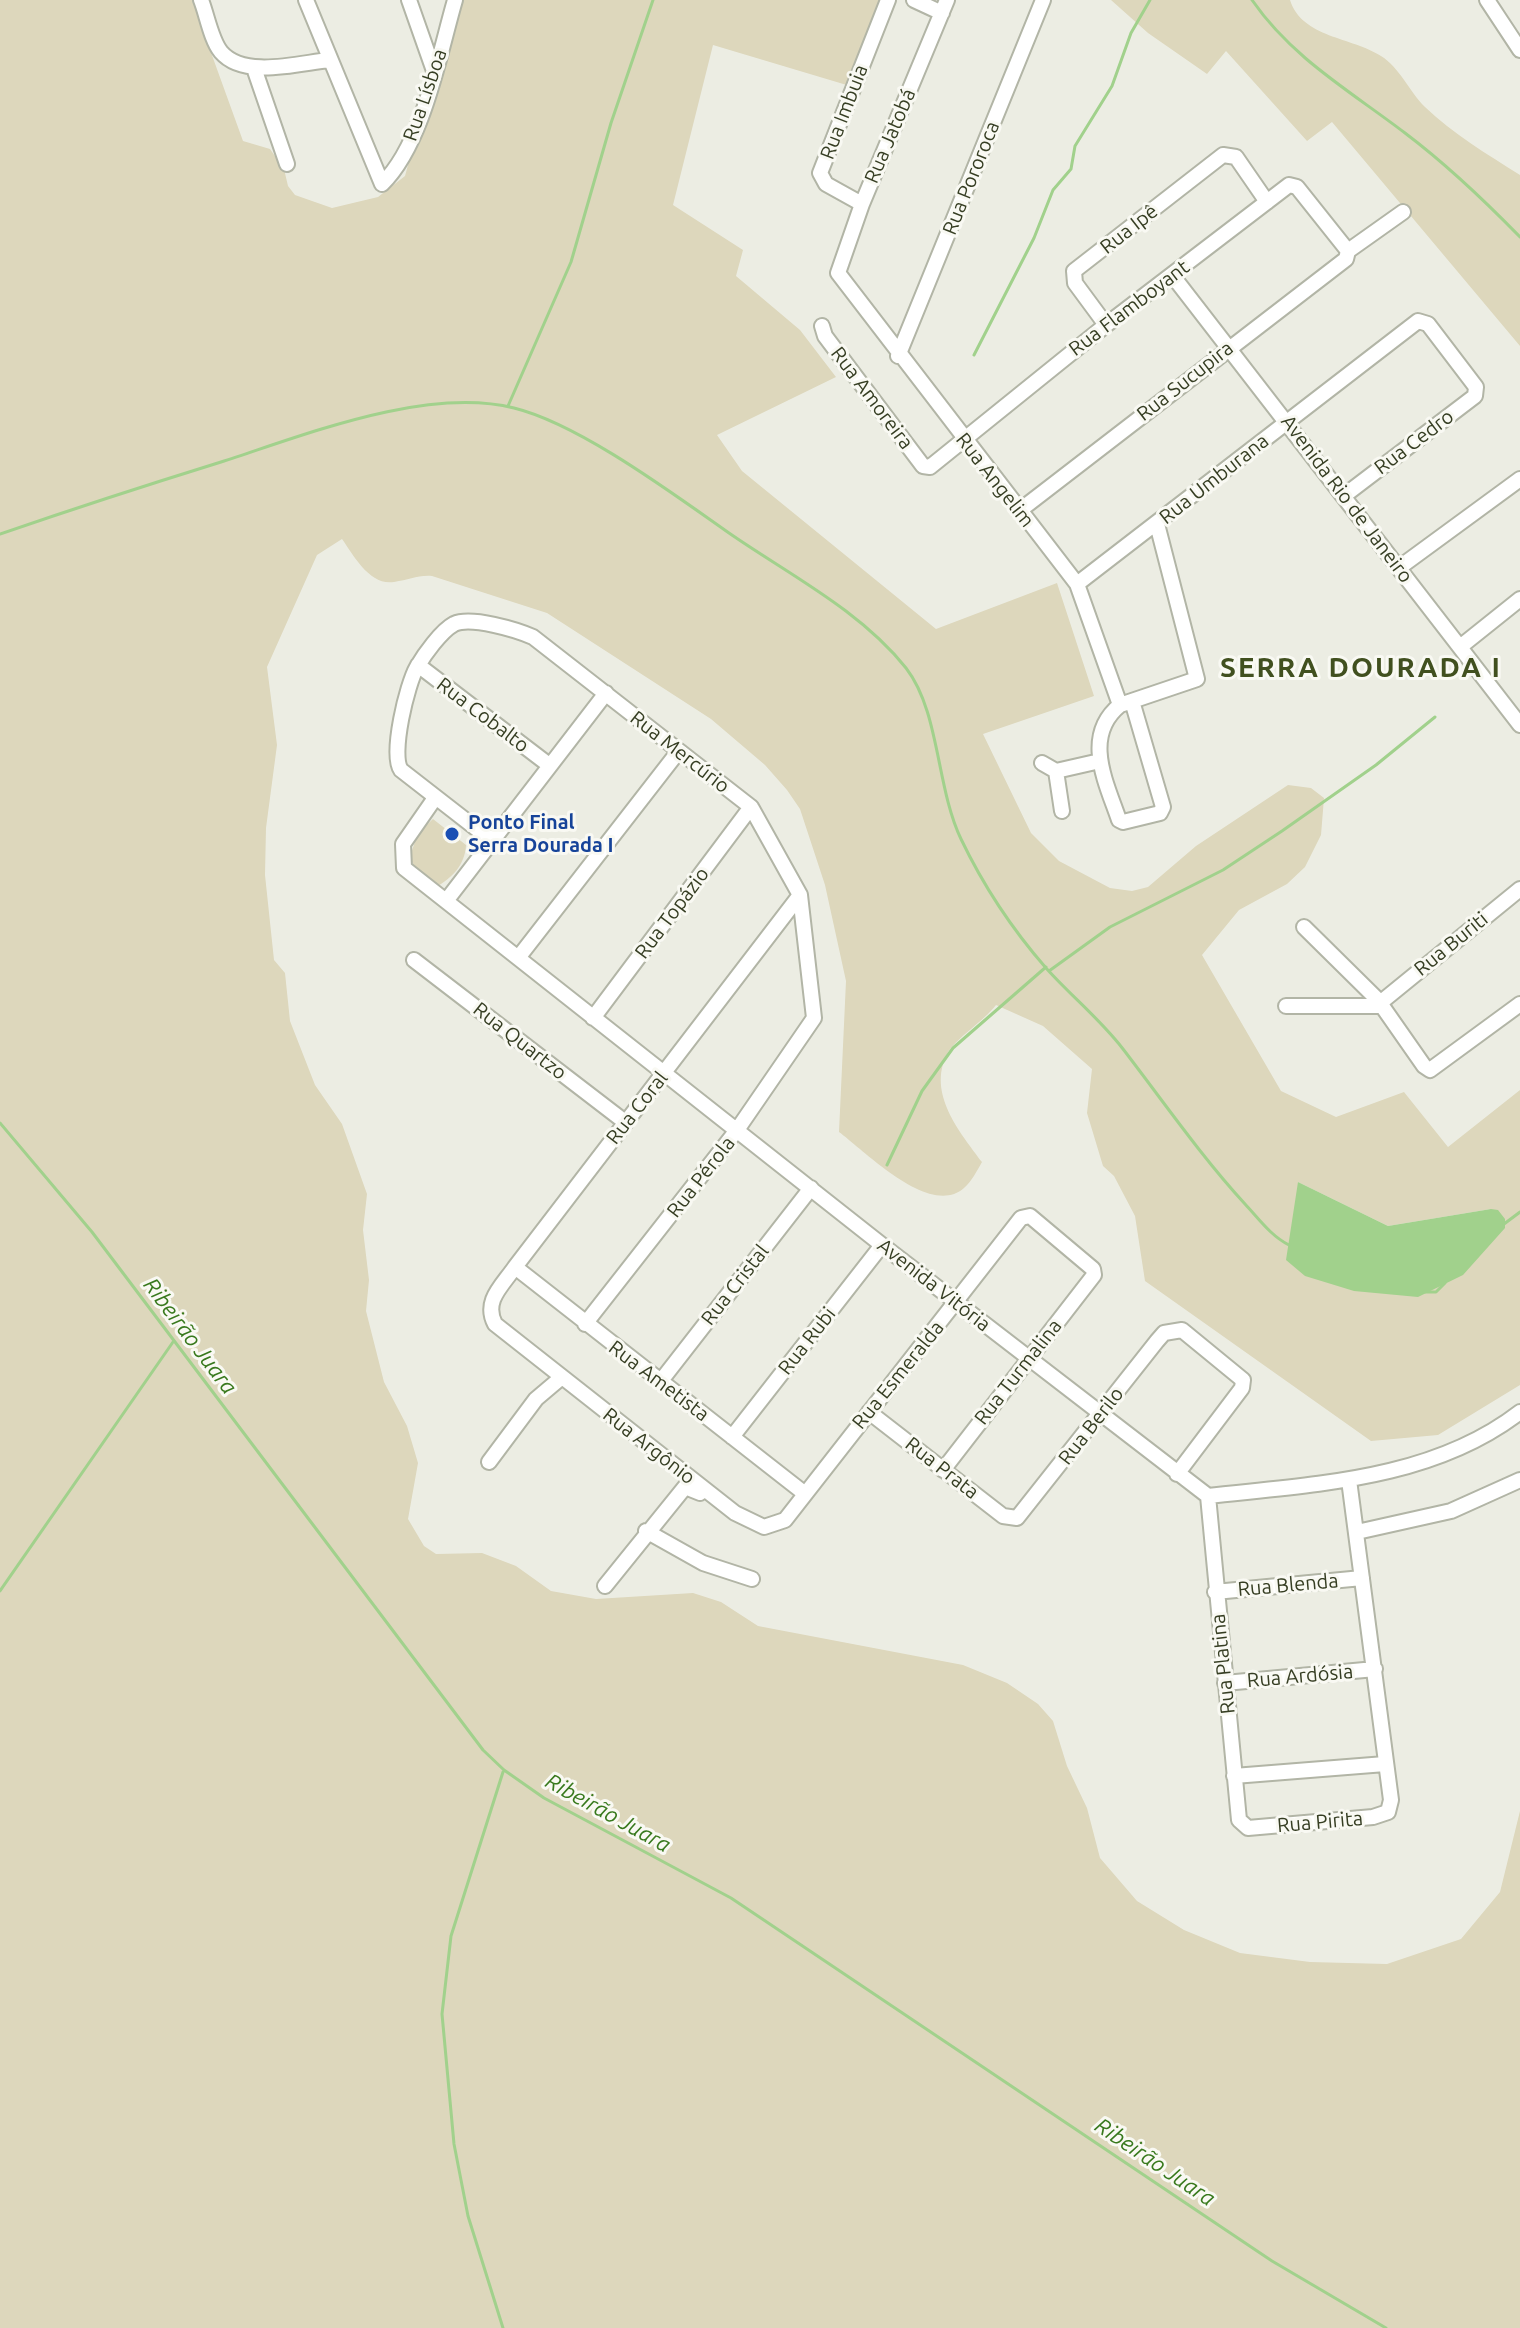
<!DOCTYPE html>
<html>
<head>
<meta charset="utf-8">
<style>
  body { margin:0 }
  canvas { display:block; background:#ecede3 }
</style>
</head>
<body>
<canvas width="1520" height="2328"></canvas>
<script>
const g = document.querySelector('canvas').getContext('2d');
g.lineJoin = 'round';
function paint(path, color) { g.fillStyle = color; g.fill(path, 'evenodd'); }
function strokePath(path, color, width, dash) { g.strokeStyle = color; g.lineWidth = width; g.lineCap = dash ? 'butt' : 'round'; g.setLineDash(dash || []); g.stroke(path); }
function label(font, color, halo, rows, align = 'center') {
  g.font = font + ' Ubuntu,sans-serif'; g.lineWidth = 6; g.setLineDash([]); g.textBaseline = 'middle'; g.strokeStyle = halo; g.fillStyle = color; for (const [text, x, y, turn = 0] of rows) {
    g.save(); g.translate(x, y); g.rotate((+turn || 0) * Math.PI / 180); g.textAlign = isNaN(turn) ? turn : align; if (halo) g.strokeText(text, 0, 0); g.fillText(text, 0, 0); g.restore();
  }
}
paint(new Path2D(`
  M 0,0 L 192,0 L 243,141 L 270,149 L 284,169 L 288,186 L 295,195 L 332,208 L 378,197 L 405,176 L 429,88 L 460,0 L 884,0 L 850,86 L 713,45 L 673,205 L 743,250 L 736,276 L 800,330 L 836,377 L 717,435 L 742,471 L 936,629 L 1057,583 L 1094,696 L 983,734 L 1031,833 L 1059,861 L 1110,888 L 1132,891 L 1148,887 L 1196,846 L 1288,785 L 1311,788 L 1324,798 L 1321,835 L 1305,867 L 1287,884 L 1239,910 L 1202,955 L 1281,1091 L 1336,1117 L 1404,1092 L 1448,1147 L 1520,1090 L 1520,1385 L 1438,1435 L 1371,1441 L 1145,1281 L 1135,1216 L 1114,1176 L 1103,1166 L 1087,1113 L 1092,1069 L 1043,1026 L 996,1005 C 984,1021 955,1039 947,1054 C 927,1094 960,1132 982,1162 C 977,1171 971,1182 964,1188 C 930,1218 866,1152 839,1132 L 846,981 L 825,885 L 800,809 L 787,790 L 765,765 L 711,719 L 547,613 L 432,576 C 417,575 409,580 394,582 C 370,586 354,556 342,539 L 317,555 L 267,667 L 277,745 L 266,828 L 265,875 L 274,960 L 285,973 L 290,1021 L 315,1085 L 342,1124 L 367,1194 L 363,1230 L 369,1280 L 366,1311 L 384,1382 L 407,1426 L 418,1463 L 408,1519 L 424,1546 L 436,1554 L 482,1553 L 516,1566 L 551,1591 L 596,1599 L 693,1593 L 721,1602 L 758,1626 L 963,1665 L 1007,1683 L 1038,1704 L 1053,1721 L 1067,1766 L 1087,1808 L 1100,1858 L 1137,1901 L 1184,1930 L 1240,1953 L 1310,1962 L 1387,1964 L 1461,1939 L 1500,1892 L 1520,1811 L 1520,2328 L 0,2328 ZM 1298,1182 L 1388,1226 L 1491,1209 L 1305,1276 Z
  M 1111,0 L 1290,0 C 1302,38 1352,37 1381,56 C 1400,68 1409,91 1425,107 C 1453,134 1487,154 1520,175 L 1520,346 L 1332,122 L 1307,141 L 1226,51 L 1207,74 L 1148,33 Z
  M 433,819 L 466,845 C 465,865 452,878 436,887 L 419,880 L 410,856 L 418,833 Z`), '#ddd7bc');
paint(new Path2D(`
  M 1298,1182 L 1388,1226 L 1491,1209 L 1498,1210 L 1505,1219 L 1505,1228 L 1463,1275 L 1418,1297 L 1354,1291 L 1305,1276 L 1286,1260 Z`), '#a1d18c');
strokePath(new Path2D(`
  M 1252,0 C 1292,58 1350,91 1405,133 C 1446,164 1484,200 1520,237
  M 974,355 L 1034,238 L 1053,190 L 1071,169 L 1075,146 L 1112,86 L 1131,33 L 1150,0
  M 508,406 L 571,262 L 611,123 L 653,0
  M 0,534 C 73,509 147,485 221,462 C 305,435 426,386 514,408 C 579,424 672,493 729,533 C 788,574 860,610 906,668 C 940,712 936,787 961,839 C 983,885 1012,929 1046,968 C 1071,996 1100,1019 1123,1049 C 1163,1101 1201,1156 1245,1204 C 1259,1219 1271,1236 1289,1245
  M 1049,971 L 1110,927 L 1223,870 L 1282,831 L 1376,765 L 1435,717
  M 0,1123 L 92,1232 L 483,1750 L 504,1770 L 544,1798 L 731,1898 L 1272,2261 L 1386,2328
  M 887,1165 L 922,1091 L 953,1048 L 1046,967
  M 1504,1224 L 1520,1212
  M 1424,1292 L 1436,1292 L 1445,1283
  M 0,1591 L 173,1342
  M 503,2328 L 468,2216 L 454,2144 L 442,2014 L 451,1936 L 503,1772`), '#a1d18c', 3);
const minor = new Path2D(`
  M 201,0 C 207,15 211,40 221,52 C 244,79 299,63 329,60
  M 306,0 L 382,184 C 423,144 439,55 455,0
  M 409,0 L 434,71
  M 914,0 L 942,13
  M 947,0 L 862,204 L 838,273 L 1077,584 L 1120,705
  M 1487,0 L 1520,50
  M 254,68 L 287,164
  M 862,204 L 826,184 L 820,173 L 888,0
  M 1348,251 L 1403,212
  M 1172,275 L 1520,725
  M 1106,325 L 1075,283 L 1074,271 L 1223,155 L 1236,157 L 1267,202
  M 822,326 L 825,336 L 923,466 L 930,467 L 1106,325 L 1289,185 L 1297,187 L 1348,251
  M 898,356 L 1043,0
  M 1019,511 L 1346,259 L 1348,251
  M 1400,567 L 1520,479
  M 1077,584 L 1418,321 L 1428,324 L 1476,387 L 1475,396 L 1345,495
  M 1460,647 L 1520,599
  M 418,665 L 549,765
  M 1132,701 L 1163,807 L 1160,813 L 1123,822 L 1119,820 C 1106,782 1082,736 1120,705 L 1197,679 L 1157,524
  M 1042,763 L 1056,771 L 1062,811
  M 1056,771 L 1100,761
  M 435,798 L 403,844 L 404,868 L 882,1245 L 1208,1496 C 1315,1484 1432,1480 1520,1412
  M 491,840 L 401,770 C 390,755 407,684 417,667 C 424,655 441,631 454,624 C 471,616 517,630 533,637 L 751,807 L 800,895 L 814,1018 L 737,1130 L 585,1324
  M 1520,889 L 1380,1003 L 1424,1066 L 1430,1070 L 1520,1004
  M 800,895 L 515,1267 C 502,1286 483,1301 495,1324 L 735,1513 L 764,1527 L 785,1520 L 1021,1218 L 1030,1216 L 1093,1269 L 1094,1275 L 943,1470
  M 446,901 L 606,693
  M 1304,927 L 1380,1002
  M 518,958 L 678,752
  M 414,960 L 625,1122
  M 1286,1006 L 1380,1006
  M 593,1018 L 751,807
  M 515,1267 L 804,1493
  M 660,1382 L 811,1188
  M 869,1412 L 1003,1516 L 1017,1518 L 1157,1341 L 1164,1333 L 1182,1330 L 1243,1380 L 1242,1388 L 1177,1474
  M 732,1437 L 882,1245
  M 489,1462 L 536,1399 L 562,1377
  M 1208,1496 L 1239,1820 L 1248,1828 L 1373,1817 L 1388,1812 L 1391,1800 L 1349,1480
  M 646,1531 L 703,1563 L 752,1579
  M 1357,1532 L 1451,1511 L 1520,1480
  M 605,1586 L 685,1487 L 700,1493
  M 1215,1592 L 1362,1578
  M 1225,1683 L 1375,1669
  M 1234,1776 L 1385,1764`);
strokePath(minor, '#b2b5a6', 18);
strokePath(minor, '#fff', 14);
for (const [x, y, r, color] of [
  [452,834,8,"#1a4fb4"]
]) { const dot = new Path2D(); dot.arc(x, y, r, 0, 2 * Math.PI); g.fillStyle = color; g.fill(dot); strokePath(dot, '#f9f9f3', 3); }
label('20px', '#363e23', '#f9f9f3', [
  ["Rua Lísboa",425,95,-71],
  ["Rua Imbuia",844,112,-69],
  ["Rua Jatobá",890,136,-67],
  ["Rua Pororoca",971,178,-68],
  ["Rua Ipê",1129,229,-38],
  ["Rua Flamboyant",1129,308,-37],
  ["Rua Sucupira",1185,381,-38],
  ["Rua Amoreira",872,398,53],
  ["Rua Cedro",1414,442,-37],
  ["Rua Umburana",1214,479,-38],
  ["Rua Angelim",995,480,52],
  ["Avenida Rio de Janeiro",1347,499,53],
  ["Rua Cobalto",483,715,37],
  ["Rua Mercúrio",680,752,38],
  ["Rua Topázio",672,913,-53],
  ["Rua Buriti",1451,944,-39],
  ["Rua Quartzo",520,1041,38],
  ["Rua Coral",637,1108,-52],
  ["Rua Pérola",701,1177,-52],
  ["Rua Cristal",735,1285,-52],
  ["Avenida Vitória",934,1285,38],
  ["Rua Rubi",807,1341,-52],
  ["Rua Turmalina",1018,1372,-52],
  ["Rua Esmeralda",898,1375,-51],
  ["Rua Ametista",659,1381,37],
  ["Rua Berilo",1091,1426,-52],
  ["Rua Argônio",649,1446,38],
  ["Rua Prata",942,1468,38],
  ["Rua Blenda",1288,1585,-5],
  ["Rua Platina",1223,1664,-96],
  ["Rua Ardósia",1300,1676,-5],
  ["Rua Pirita",1320,1822,-5]
]);
label('bold 20px', '#164399', '#f9f9f3', [
  ["Ponto Final",468,822],
  ["Serra Dourada I",468,845]
], 'left');
label('italic 22px', '#38791d', '#f9f9f3', [
  ["Ribeirão Juara",190,1336,53],
  ["Ribeirão Juara",608,1813,29],
  ["Ribeirão Juara",1155,2162,34]
]);
g.letterSpacing = '2px';
label('bold 28px', '#41501f', '#f9f9f3', [
  ["SERRA DOURADA I",1361,668]
]);
g.letterSpacing = '0px';
</script>
</body>
</html>
